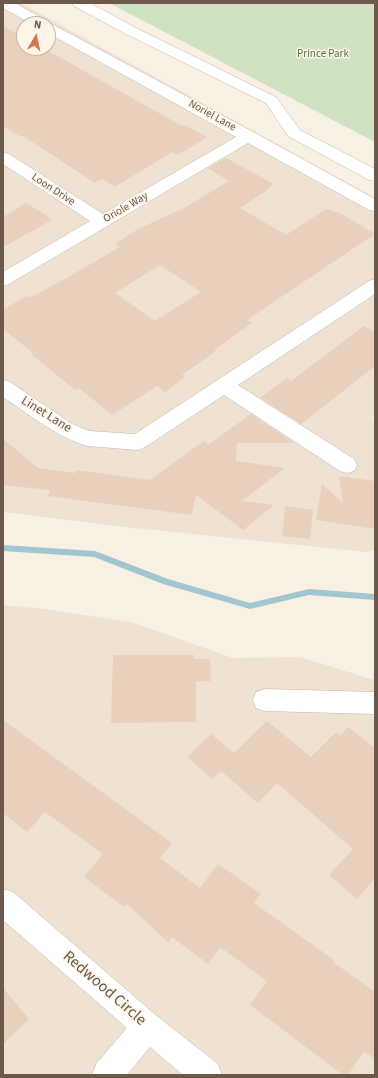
<!DOCTYPE html>
<html>
<head>
<meta charset="utf-8">
<style>
  body { margin:0 }
  #map { position:relative; width:378px; height:1078px; overflow:hidden; background:#f8f0e2; font-family:"Source Sans 3",sans-serif }
  canvas { display:block }
  .frame { position:absolute; inset:0; border:4px solid #6c594c; pointer-events:none }
  .north { position:absolute; left:16px; top:16px; width:40px; height:40px; box-sizing:border-box; background:#fcf5e7; border:1px solid #c2b7a9; border-radius:50%; rotate:9deg; font-size:11px; font-weight:700; line-height:16px; text-align:center; color:#6c594c }
  .north::after { content:''; display:block; margin:auto; width:14px; height:18px; background:#d27757; clip-path:polygon(50% 0,100% 100%,50% 72%,0 100%) }
</style>
</head>
<body>
<div id="map">
<canvas width="378" height="1078"></canvas>
<div class="frame"></div>
<div class="north">N</div>
</div>
<script>
const g = document.querySelector('canvas').getContext('2d');
g.lineJoin = 'round';
function paint(path, color) { g.fillStyle = color; g.fill(path, 'evenodd'); }
function strokePath(path, color, width, dash) { g.strokeStyle = color; g.lineWidth = width; g.lineCap = dash ? 'butt' : 'round'; g.setLineDash(dash || []); g.stroke(path); }
function label(font, color, halo, rows, align = 'center') {
  g.font = font + ' "Source Sans 3",sans-serif'; g.lineWidth = 3; g.setLineDash([]); g.textBaseline = 'middle'; g.strokeStyle = halo; g.fillStyle = color; for (const [text, x, y, turn = 0] of rows) {
    g.save(); g.translate(x, y); g.rotate((+turn || 0) * Math.PI / 180); g.textAlign = isNaN(turn) ? turn : align; if (halo) g.strokeText(text, 0, 0); g.fillText(text, 0, 0); g.restore();
  }
}
paint(new Path2D(`
  M 3,3 L 21,3 L 375,198 L 375,411 L 372,418 L 375,427 L 375,550 L 366,552 L 125,527 L 3,512 ZM 24,24 L 48,24 L 48,48 L 24,48 Z
  M 3,605 L 46,609 L 134,623 L 233,658 L 300,657 L 371,679 L 375,679 L 375,1075 L 3,1075 Z`), '#efe2d2');
paint(new Path2D(`
  M 109,3 L 375,3 L 375,142 Z`), '#cfe3c3');
paint(new Path2D(`
  M 3,545 L 95,551 L 168,579 L 250,603 L 309,589 L 375,594 L 375,600 L 309,595 L 250,609 L 163,584 L 94,557 L 3,551 Z`), '#a2c6cf');
paint(new Path2D(`
  M 3,26 L 24,38 L 24,48 L 45,49 L 182,126 L 184,125 L 207,137 L 178,155 L 172,152 L 115,187 L 102,179 L 95,183 L 23,136 L 21,137 L 3,126 Z
  M 226,158 L 274,184 L 266,190 L 266,191 L 240,208 L 286,235 L 326,209 L 340,213 L 375,234 L 247,320 L 252,323 L 214,350 L 216,351 L 182,375 L 185,377 L 165,392 L 157,386 L 112,415 L 79,388 L 75,390 L 31,354 L 33,353 L 3,329 L 3,310 L 26,296 L 29,298 L 65,279 L 120,247 L 115,244 L 138,229 L 184,208 L 229,181 L 208,168 ZM 160,265 L 201,292 L 155,321 L 115,293 Z
  M 26,203 L 49,217 L 48,218 L 52,220 L 3,247 L 3,217 Z
  M 364,326 L 375,332 L 375,366 L 301,424 L 260,398 L 287,378 L 291,381 Z
  M 251,414 L 294,443 L 237,443 L 236,461 L 285,468 L 242,501 L 274,505 L 243,530 L 196,495 L 192,515 L 48,496 L 50,490 L 3,485 L 3,439 L 38,468 L 75,473 L 76,470 L 150,480 L 204,441 L 208,445 Z
  M 339,476 L 375,481 L 375,529 L 316,520 L 322,484 L 343,503 Z
  M 285,506 L 313,510 L 310,539 L 282,536 Z
  M 113,655 L 194,655 L 194,659 L 210,659 L 211,681 L 196,681 L 196,722 L 111,723 Z
  M 3,720 L 172,843 L 160,858 L 200,888 L 218,864 L 261,894 L 254,903 L 334,960 L 333,962 L 375,992 L 375,1059 L 364,1051 L 348,1075 L 343,1075 L 250,1005 L 267,981 L 220,947 L 208,964 L 172,937 L 168,942 L 127,904 L 124,907 L 84,877 L 103,854 L 45,812 L 27,832 L 3,813 Z
  M 267,721 L 311,757 L 336,732 L 341,735 L 348,727 L 375,748 L 375,878 L 357,899 L 329,875 L 353,849 L 277,783 L 258,803 L 221,771 L 212,779 L 187,757 L 211,734 L 234,753 Z
  M 3,988 L 29,1019 L 3,1044 Z`), '#ead1be');
const minor = new Path2D(`
  M 3,3 L 15,3 L 50,23 L 255,133 L 375,199 L 375,211 L 369,210 L 248,143 L 9,284 L 3,286 L 3,272 L 90,221 L 3,164 L 3,152 L 9,154 L 103,214 L 236,137 L 48,33 L 48,24 L 32,24 L 3,8 Z
  M 72,3 L 90,3 L 136,28 L 276,97 L 300,130 L 375,169 L 375,181 L 369,180 L 288,136 L 266,103 L 126,34 L 74,6 Z
  M 375,279 L 375,294 L 238,385 L 354,459 L 357,465 L 354,471 L 347,473 L 340,471 L 224,395 L 145,447 L 138,450 L 87,446 C 55,436 30,415 3,397 L 3,380 L 10,382 L 72,424 L 89,431 L 135,434 L 369,281 Z
  M 265,689 L 375,692 L 375,714 L 265,711 L 256,708 L 253,700 L 256,692 Z
  M 3,889 L 13,892 L 158,1017 L 218,1064 L 222,1075 L 183,1075 L 150,1047 L 127,1075 L 92,1075 L 96,1064 L 127,1028 L 3,920 Z`);
strokePath(minor, '#c7b8ab', 1);
paint(minor, '#fff');
label('11px', '#547649', '#fcf5e7', [
  ["Prince Park",323,55]
]);
label('11px', '#6c594c', '#fcf5e7', [
  ["Noriel Lane",212,116,29],
  ["Loon Drive",53,190,33],
  ["Oriole Way",126,208,-30]
]);
label('13px', '#6c594c', '#fcf5e7', [
  ["Linet Lane",46,415,32]
]);
label('16px', '#6c594c', '#fcf5e7', [
  ["Redwood Circle",104,989,41]
]);
</script>
</body>
</html>
